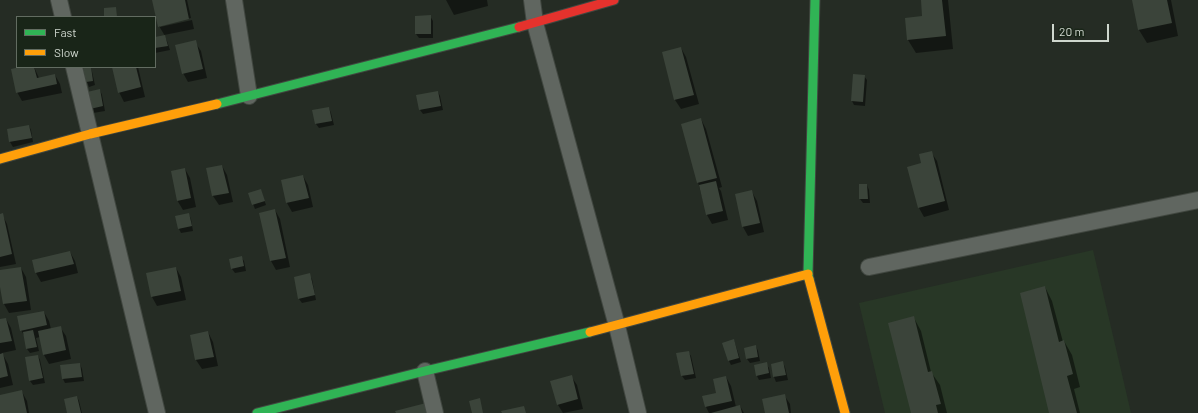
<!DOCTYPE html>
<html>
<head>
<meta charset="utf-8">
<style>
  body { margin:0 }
  #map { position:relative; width:1198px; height:413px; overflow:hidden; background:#252c24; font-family:Barlow,sans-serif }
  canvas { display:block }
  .legend { position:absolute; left:16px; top:16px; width:140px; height:52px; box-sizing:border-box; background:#192518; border:1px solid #626c61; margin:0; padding:5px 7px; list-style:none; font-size:12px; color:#cfd7ce }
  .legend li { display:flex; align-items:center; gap:8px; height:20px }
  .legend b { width:20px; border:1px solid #626c61 }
  .scale { position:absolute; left:1052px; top:24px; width:57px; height:18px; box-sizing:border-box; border:2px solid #cfd7ce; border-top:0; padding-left:5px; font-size:12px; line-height:14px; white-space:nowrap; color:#cfd7ce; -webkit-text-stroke:3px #192518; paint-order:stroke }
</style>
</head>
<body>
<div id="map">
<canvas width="1198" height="413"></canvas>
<ul class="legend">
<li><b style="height:5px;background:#30b455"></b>Fast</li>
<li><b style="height:5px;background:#ff9f0a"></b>Slow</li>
</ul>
<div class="scale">20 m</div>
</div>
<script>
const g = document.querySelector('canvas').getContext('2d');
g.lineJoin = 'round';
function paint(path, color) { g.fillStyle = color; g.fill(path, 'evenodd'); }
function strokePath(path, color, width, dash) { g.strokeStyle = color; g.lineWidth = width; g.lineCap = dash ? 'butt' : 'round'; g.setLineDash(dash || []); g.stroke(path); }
paint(new Path2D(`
  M 1093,250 L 1131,413 L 885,413 L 859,303 Z`), '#283726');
paint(new Path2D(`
  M 153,0 L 187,0 L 191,18 L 160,25 L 160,27 L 192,20 L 194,29 L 164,35 L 167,41 L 170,50 L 155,53 L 155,38 L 165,36 L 159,26 Z
  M 446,0 L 487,0 L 488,6 L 454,15 Z
  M 922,0 L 948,0 L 953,49 L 916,53 L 908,40 L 923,17 Z
  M 1133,0 L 1171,0 L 1178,36 L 1147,43 L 1139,30 Z
  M 430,16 L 433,21 L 433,38 L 419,38 L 416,34 Z
  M 195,42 L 201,51 L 207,78 L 188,82 L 183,73 Z
  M 681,48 L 686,57 L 699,104 L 681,109 L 675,100 L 663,53 Z
  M 24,67 L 34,67 L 39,78 L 55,75 L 60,84 L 62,93 L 22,101 L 17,92 Z
  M 84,67 L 91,67 L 95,85 L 89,87 L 87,82 Z
  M 113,67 L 138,67 L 145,97 L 124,102 L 119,92 Z
  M 864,76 L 867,80 L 865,106 L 854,105 L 852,101 Z
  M 100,90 L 102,95 L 105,111 L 93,113 L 91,109 Z
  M 438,92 L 440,96 L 443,110 L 423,114 L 420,110 Z
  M 329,108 L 331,113 L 334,125 L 319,128 L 316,124 L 313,111 Z
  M 701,119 L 706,129 L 722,187 L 719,188 L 721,191 L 728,220 L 712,224 L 707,215 L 682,124 Z
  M 29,126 L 31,130 L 33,142 L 13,147 L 10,142 L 8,130 Z
  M 931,152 L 937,161 L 949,210 L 924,217 L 919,208 Z
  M 222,166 L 227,175 L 233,202 L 219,205 L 213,196 L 208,169 Z
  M 185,169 L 190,178 L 196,207 L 183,210 L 177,200 Z
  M 303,176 L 308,185 L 313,207 L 292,212 L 287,203 L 282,181 Z
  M 867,185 L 869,190 L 870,203 L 863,203 L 860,199 Z
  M 261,190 L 266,205 L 255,209 L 253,204 Z
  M 752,192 L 757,201 L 764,232 L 748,236 L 743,227 L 736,195 Z
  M 275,210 L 280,219 L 290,267 L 276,270 L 271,261 Z
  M 2,214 L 7,224 L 16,264 L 0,267 L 0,215 Z
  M 189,215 L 191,219 L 193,231 L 181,233 L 179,229 Z
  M 70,252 L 75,261 L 78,273 L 41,282 L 36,273 Z
  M 241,257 L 244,261 L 246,271 L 235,273 L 232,269 L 230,260 Z
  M 21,268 L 26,277 L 31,310 L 9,313 L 4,304 L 0,271 Z
  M 176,268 L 181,277 L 186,300 L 157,306 L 152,297 Z
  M 309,275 L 312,279 L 316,300 L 302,303 L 299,299 Z
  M 1045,287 L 1052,301 L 1063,342 L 1064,341 L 1072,355 L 1080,387 L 1074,389 L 1080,413 L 1050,413 Z
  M 44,312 L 49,321 L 51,329 L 60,327 L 66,336 L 71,359 L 49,364 L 44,355 L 40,337 L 36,338 L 39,351 L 30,353 L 27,349 L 25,337 L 21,330 Z
  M 914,318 L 921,331 L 931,372 L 940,385 L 947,413 L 912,413 Z
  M 6,319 L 11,328 L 16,350 L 2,353 L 8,364 L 13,385 L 0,388 L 0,320 Z
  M 208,332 L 213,342 L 218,366 L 202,369 L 196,360 L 191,336 Z
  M 734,340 L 741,362 L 731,365 L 729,361 Z
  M 756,346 L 758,351 L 760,361 L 750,363 L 747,359 L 745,349 Z
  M 688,352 L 691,356 L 696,378 L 685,380 L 682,376 L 677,354 Z
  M 38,356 L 40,360 L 45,383 L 33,385 L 30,381 Z
  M 783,363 L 785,367 L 788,380 L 776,382 L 774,377 L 772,364 Z
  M 80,364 L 82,369 L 84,381 L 65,383 L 63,379 Z
  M 766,364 L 769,368 L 771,378 L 759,380 L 757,376 Z
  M 571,376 L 577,385 L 583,409 L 563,413 L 558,405 L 551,381 Z
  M 726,377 L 731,386 L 736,407 L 740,406 L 744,413 L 709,413 L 706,407 L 717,394 Z
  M 22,392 L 27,401 L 29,413 L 1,413 L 0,396 Z
  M 784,395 L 790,404 L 791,413 L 766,413 Z
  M 77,397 L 79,401 L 82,413 L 68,413 Z`), '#0007');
paint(new Path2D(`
  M 152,0 L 185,0 L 189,19 L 158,27 Z
  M 921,0 L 942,0 L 946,36 L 907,40 L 905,18 L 922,16 Z
  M 1132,0 L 1167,0 L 1172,23 L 1138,30 Z
  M 116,7 L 117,17 L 104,17 L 104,8 Z
  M 431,15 L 431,34 L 415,34 L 415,16 Z
  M 165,35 L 168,46 L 155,48 L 155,37 Z
  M 196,40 L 203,69 L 182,74 L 175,45 Z
  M 681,47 L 694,95 L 674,100 L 662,52 Z
  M 20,67 L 34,67 L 37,78 L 55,74 L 57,84 L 16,93 L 11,69 Z
  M 83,67 L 91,67 L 93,81 L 86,82 Z
  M 112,67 L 136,67 L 141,87 L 118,93 Z
  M 853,74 L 865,75 L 863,102 L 851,101 Z
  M 100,89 L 103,106 L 90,109 L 87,92 Z
  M 438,91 L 441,106 L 419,110 L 416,95 Z
  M 329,107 L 332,121 L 315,124 L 312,110 Z
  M 701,118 L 717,178 L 697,183 L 681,124 Z
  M 29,125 L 32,138 L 9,142 L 7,129 Z
  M 932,151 L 945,201 L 918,208 L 907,167 L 921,163 L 919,154 Z
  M 222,165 L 229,193 L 212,196 L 206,168 Z
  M 185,168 L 191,198 L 177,201 L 171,171 Z
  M 303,175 L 309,198 L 286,203 L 281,180 Z
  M 716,181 L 723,211 L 706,215 L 699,185 Z
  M 859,184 L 867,184 L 868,199 L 859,199 Z
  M 261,189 L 265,201 L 252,205 L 248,193 Z
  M 752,190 L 760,223 L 742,227 L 735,194 Z
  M 275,209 L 286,258 L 270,261 L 259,213 Z
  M 3,213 L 12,254 L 0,257 L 0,214 Z
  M 189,213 L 192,226 L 178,229 L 175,216 Z
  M 70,251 L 74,264 L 35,273 L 32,260 Z
  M 242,256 L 244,266 L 231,269 L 229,259 Z
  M 21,267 L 27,301 L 3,304 L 0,287 L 0,270 Z
  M 176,267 L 181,291 L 151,297 L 146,273 Z
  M 310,273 L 315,295 L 298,299 L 294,277 Z
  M 1045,286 L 1059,342 L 1064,340 L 1073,374 L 1067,376 L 1077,413 L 1049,413 L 1020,293 Z
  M 44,311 L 47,325 L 20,331 L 17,316 Z
  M 914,316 L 928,372 L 932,371 L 941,404 L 936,405 L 938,413 L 911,413 L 888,323 Z
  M 6,318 L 12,341 L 0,343 L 0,319 Z
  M 61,326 L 66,350 L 43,355 L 38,331 Z
  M 33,330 L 37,347 L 26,349 L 23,332 Z
  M 208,331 L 214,357 L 195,360 L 190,335 Z
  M 734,339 L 739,358 L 728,361 L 722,343 Z
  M 756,345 L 758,357 L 746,359 L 744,348 Z
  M 689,351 L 694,374 L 681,376 L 676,353 Z
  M 3,353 L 8,376 L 0,378 L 0,354 Z
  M 38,355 L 43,378 L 29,381 L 25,357 Z
  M 783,361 L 786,375 L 773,377 L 771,364 Z
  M 767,362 L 769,373 L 756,376 L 754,365 Z
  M 80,363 L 82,377 L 62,379 L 60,365 Z
  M 572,375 L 578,399 L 557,405 L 550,381 Z
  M 726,376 L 732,401 L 705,407 L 702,396 L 716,393 L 713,379 Z
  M 22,390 L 27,413 L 0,413 L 0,395 Z
  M 785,394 L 789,413 L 765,413 L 762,399 Z
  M 77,396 L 81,413 L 67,413 L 64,399 Z
  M 480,398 L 483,413 L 472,413 L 469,401 Z
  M 430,402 L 433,413 L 396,413 L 395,411 Z
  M 740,405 L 742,413 L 711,413 Z
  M 524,406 L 526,413 L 502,413 L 501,411 Z`), '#3b443a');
const street = new Path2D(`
  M 59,0 L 63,17
  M 234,0 L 249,96
  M 532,0 L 535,23 L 617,326 L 638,413
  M 74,67 L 157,413
  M 869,267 L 1198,200
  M 425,371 L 435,413`);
const fast = new Path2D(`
  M 217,104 L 519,27
  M 809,279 L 808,274 L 815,0
  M 257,413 L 425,371 L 590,332`);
const slow = new Path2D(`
  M 0,159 L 90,134 L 217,104
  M 809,279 L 845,413
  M 590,332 L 808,274`);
const jam = new Path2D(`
  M 519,27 L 614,0`);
strokePath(street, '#414740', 18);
strokePath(fast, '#414740', 11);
strokePath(slow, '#414740', 11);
strokePath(jam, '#414740', 11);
strokePath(street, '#606660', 16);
strokePath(fast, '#30b455', 9);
strokePath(slow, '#ff9f0a', 9);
strokePath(jam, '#e5322d', 9);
</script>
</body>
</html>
